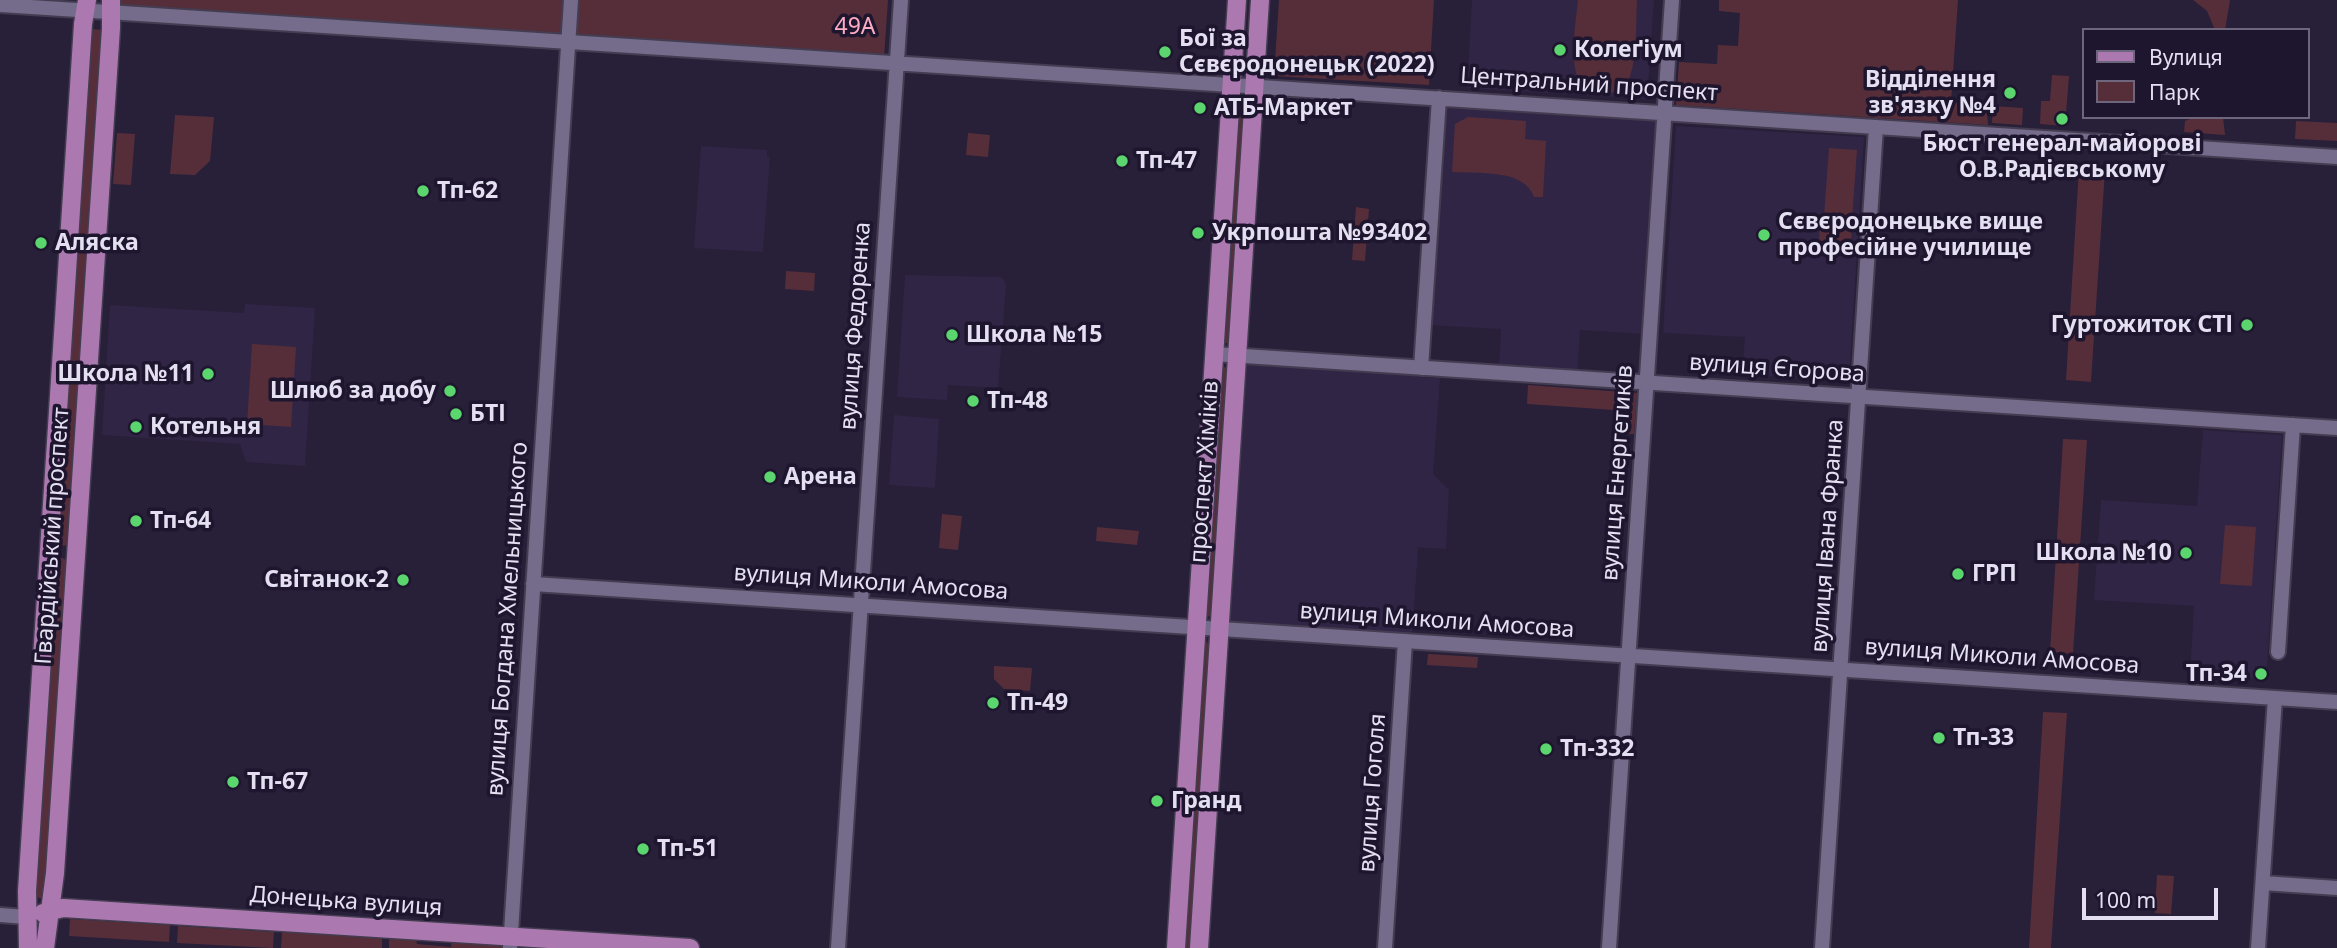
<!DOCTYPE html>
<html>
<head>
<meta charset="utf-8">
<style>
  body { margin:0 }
  #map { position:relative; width:2337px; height:948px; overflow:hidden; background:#281f39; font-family:"Noto Sans",sans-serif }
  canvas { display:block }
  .legend { position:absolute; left:2082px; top:28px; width:228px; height:91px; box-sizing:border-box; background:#1e152e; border:2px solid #6d667c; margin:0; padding:9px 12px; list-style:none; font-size:21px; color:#e4dff1 }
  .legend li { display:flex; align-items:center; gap:14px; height:35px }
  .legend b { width:35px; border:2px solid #6d667c }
  .scale { position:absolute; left:2082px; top:888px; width:136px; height:32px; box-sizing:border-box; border:4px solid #e4dff1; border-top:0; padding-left:9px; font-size:21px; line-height:24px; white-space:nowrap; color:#e4dff1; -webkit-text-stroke:5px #1e152e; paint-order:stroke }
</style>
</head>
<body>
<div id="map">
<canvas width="2337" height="948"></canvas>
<ul class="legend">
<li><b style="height:9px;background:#ab79b0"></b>Вулиця</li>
<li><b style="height:19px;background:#552e3a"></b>Парк</li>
</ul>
<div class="scale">100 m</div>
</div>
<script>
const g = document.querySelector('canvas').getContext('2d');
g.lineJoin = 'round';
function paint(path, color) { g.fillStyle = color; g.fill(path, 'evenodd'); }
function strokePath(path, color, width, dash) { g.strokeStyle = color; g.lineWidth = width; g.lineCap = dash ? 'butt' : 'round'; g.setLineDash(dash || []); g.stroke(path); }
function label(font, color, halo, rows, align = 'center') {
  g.font = font + ' "Noto Sans",sans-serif'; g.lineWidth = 7; g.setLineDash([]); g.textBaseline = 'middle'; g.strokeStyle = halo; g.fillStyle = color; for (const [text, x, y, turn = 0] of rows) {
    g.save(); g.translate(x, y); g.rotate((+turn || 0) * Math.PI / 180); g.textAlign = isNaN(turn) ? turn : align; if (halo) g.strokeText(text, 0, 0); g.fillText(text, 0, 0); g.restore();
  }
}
paint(new Path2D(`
  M 1472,0 L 1654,0 L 1647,99 L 1467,88 Z
  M 1443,103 L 1659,116 L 1645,334 L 1580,330 L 1577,374 L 1499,369 L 1501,329 L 1428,325 Z
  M 1676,126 L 1864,137 L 1849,380 L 1742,375 L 1745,337 L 1663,333 Z
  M 701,146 L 767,150 L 767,157 L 770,157 L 763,252 L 694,248 Z
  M 905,275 L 1000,277 L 1004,280 L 1006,286 L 998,388 L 948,385 L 947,400 L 897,397 Z
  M 245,304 L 315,308 L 305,466 L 246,462 L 240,444 L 102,435 L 110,305 L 244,313 Z
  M 1243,362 L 1418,374 L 1419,377 L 1440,378 L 1433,474 L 1449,490 L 1446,549 L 1412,547 L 1418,548 L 1412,636 L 1225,624 Z
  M 894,415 L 939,419 L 935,488 L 889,485 Z
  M 2203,430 L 2282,435 L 2267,667 L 2255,666 L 2254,678 L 2190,675 L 2194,606 L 2094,600 L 2101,500 L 2197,506 Z`), '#312545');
paint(new Path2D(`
  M 119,0 L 566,0 L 563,35 L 119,7 Z
  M 578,0 L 888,0 L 884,57 L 575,38 Z
  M 1279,0 L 1434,0 L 1429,85 L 1274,76 Z
  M 1578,0 L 1637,0 C 1636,20 1637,58 1630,76 C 1627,86 1617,93 1606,94 C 1560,98 1576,27 1578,0 Z
  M 1719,0 L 1958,0 L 1951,102 L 1983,107 L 1987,111 L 1988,125 L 1676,105 L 1679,62 L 1717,64 L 1718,45 L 1738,46 L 1740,13 L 1719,11 Z
  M 2193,0 L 2230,0 L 2225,30 L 2215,30 L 2207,11 Z
  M 89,29 L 105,30 L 69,545 L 61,546 L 57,543 Z
  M 2052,75 L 2069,76 L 2065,126 L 2040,124 L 2041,101 L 2050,101 Z
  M 1242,101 L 1246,102 L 1229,343 L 1222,343 L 1238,102 Z
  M 1993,106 L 2023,108 L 2022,125 L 1992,123 Z
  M 175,115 L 214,117 L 210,161 L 195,175 L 170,174 Z
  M 1468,117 L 1526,121 L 1525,139 L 1546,141 L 1543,197 L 1534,197 C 1524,168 1477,174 1452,172 L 1455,124 Z
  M 2195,117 L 2223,117 L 2225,135 L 2184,132 L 2185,121 Z
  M 2296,121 L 2337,123 L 2337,141 L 2295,139 Z
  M 117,133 L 135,134 L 131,185 L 113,184 Z
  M 968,133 L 990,135 L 988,157 L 966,155 Z
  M 1829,148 L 1857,150 L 1852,219 L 1824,217 Z
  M 2079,168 L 2085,168 L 2085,172 L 2099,173 L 2099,169 L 2105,170 L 2091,382 L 2066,380 Z
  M 1356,207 L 1369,209 L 1365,261 L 1352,260 Z
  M 1820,221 L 1852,223 L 1851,242 L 1819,241 Z
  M 786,271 L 815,273 L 814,291 L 785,289 Z
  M 252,344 L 296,347 L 291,427 L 247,424 Z
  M 1225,367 L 1228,369 L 1214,613 L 1208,617 L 1205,616 L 1221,369 Z
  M 1528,385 L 1637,393 L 1634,434 L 1627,434 L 1628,411 L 1527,404 Z
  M 2063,439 L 2087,440 L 2073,654 L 2050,652 Z
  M 942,514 L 962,516 L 958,550 L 939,548 Z
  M 2225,525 L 2256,527 L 2252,586 L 2220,584 Z
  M 1097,527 L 1139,531 L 1137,545 L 1096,541 Z
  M 62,558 L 70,562 L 46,899 L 35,897 L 54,562 L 57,559 Z
  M 1206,641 L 1211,647 L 1191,948 L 1180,948 L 1202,642 Z
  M 1428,654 L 1478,657 L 1477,668 L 1427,665 Z
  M 994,666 L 1032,668 L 1030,691 L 1004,689 L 994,679 Z
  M 2043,712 L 2067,713 L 2051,948 L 2029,948 Z
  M 2157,875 L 2174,876 L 2171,914 L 2155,913 Z
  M 70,919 L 170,925 L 169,942 L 69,936 Z
  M 178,926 L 274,932 L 273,948 L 177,943 Z
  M 282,932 L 382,938 L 382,948 L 281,948 Z
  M 392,936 L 416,938 L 417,944 L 451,947 L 452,940 L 501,944 L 501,948 L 389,948 L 389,940 Z`), '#552e3a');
const minor = new Path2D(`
  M 0,5 L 2337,157
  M 1214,354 L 2337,428
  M 1421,368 L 1439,98
  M 533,584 L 2337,702
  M 2278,652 L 2293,425
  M 2263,883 L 2337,888
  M 0,915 L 26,917
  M 510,948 L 571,0
  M 838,948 L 901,0
  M 1385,948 L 1405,641
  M 1609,948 L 1672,0
  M 1822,948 L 1876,127
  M 2258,948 L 2275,698`);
const major = new Path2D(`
  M 43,913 L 63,908 L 690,948
  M 28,948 L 27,891 L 83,24 L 87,0
  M 45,948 L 55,873 L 111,28 L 111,0
  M 1176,948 L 1237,0
  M 1199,948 L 1260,0`);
strokePath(minor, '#443c51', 18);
strokePath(major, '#443c51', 21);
strokePath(minor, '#756b8a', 14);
strokePath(major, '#ab79b0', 18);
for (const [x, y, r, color] of [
  [1560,50,7,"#5bd56e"],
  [1165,52,7,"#5bd56e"],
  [2010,93,7,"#5bd56e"],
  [1200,108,7,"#5bd56e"],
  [2062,119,7,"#5bd56e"],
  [1122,161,7,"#5bd56e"],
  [423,191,7,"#5bd56e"],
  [1198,233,7,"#5bd56e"],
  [1764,235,7,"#5bd56e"],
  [41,243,7,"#5bd56e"],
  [2247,325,7,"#5bd56e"],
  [952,335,7,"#5bd56e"],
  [208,374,7,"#5bd56e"],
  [450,391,7,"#5bd56e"],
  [973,401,7,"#5bd56e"],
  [456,414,7,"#5bd56e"],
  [136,427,7,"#5bd56e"],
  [770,477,7,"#5bd56e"],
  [136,521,7,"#5bd56e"],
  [2186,553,7,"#5bd56e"],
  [1958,574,7,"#5bd56e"],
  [403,580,7,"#5bd56e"],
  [2261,674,7,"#5bd56e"],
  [993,703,7,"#5bd56e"],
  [1939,738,7,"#5bd56e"],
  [1546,749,7,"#5bd56e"],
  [233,782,7,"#5bd56e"],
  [1157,801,7,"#5bd56e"],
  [643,849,7,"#5bd56e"]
]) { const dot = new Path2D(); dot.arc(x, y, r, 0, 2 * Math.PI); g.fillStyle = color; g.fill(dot); strokePath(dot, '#1e152e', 2.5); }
label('23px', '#fbacc3', '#1e152e', [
  ["49А",855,27]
]);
label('bold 23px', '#e4dff1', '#1e152e', [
  ["Бої за",1179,39],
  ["Сєвєродонецьк (2022)",1179,65],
  ["Колеґіум",1574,50],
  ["Відділення",1996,80,"right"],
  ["зв'язку №4",1996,106,"right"],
  ["АТБ-Маркет",1214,108],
  ["Бюст генерал-майорові",2062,144,"center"],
  ["О.В.Радієвському",2062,170,"center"],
  ["Тп-47",1136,161],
  ["Тп-62",437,191],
  ["Сєвєродонецьке вище",1778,222],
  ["професійне училище",1778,248],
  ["Укрпошта №93402",1212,233],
  ["Аляска",55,243],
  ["Гуртожиток СТІ",2233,325,"right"],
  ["Школа №15",966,335],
  ["Школа №11",194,374,"right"],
  ["Шлюб за добу",436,391,"right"],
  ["Тп-48",987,401],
  ["БТІ",470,414],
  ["Котельня",150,427],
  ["Арена",784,477],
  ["Тп-64",150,521],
  ["Школа №10",2172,553,"right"],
  ["ГРП",1972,574],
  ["Світанок-2",389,580,"right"],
  ["Тп-34",2247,674,"right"],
  ["Тп-49",1007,703],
  ["Тп-33",1953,738],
  ["Тп-332",1560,749],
  ["Тп-67",247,782],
  ["Гранд",1171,801],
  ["Тп-51",657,849]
], 'left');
label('23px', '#e4dff1', '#1e152e', [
  ["Центральний проспект",1589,85,4],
  ["вулиця Федоренка",856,326,-86],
  ["вулиця Єгорова",1777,369,4],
  ["проспект Хіміків",1205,472,-86],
  ["вулиця Енергетиків",1618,473,-86],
  ["Гвардійський проспект",53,536,-86],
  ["вулиця Івана Франка",1828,536,-86],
  ["вулиця Миколи Амосова",871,583,4],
  ["вулиця Богдана Хмельницького",508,619,-86],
  ["вулиця Миколи Амосова",1437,621,4],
  ["вулиця Миколи Амосова",2002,657,4],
  ["вулиця Гоголя",1373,793,-86],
  ["Донецька вулиця",346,902,4]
]);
</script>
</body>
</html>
